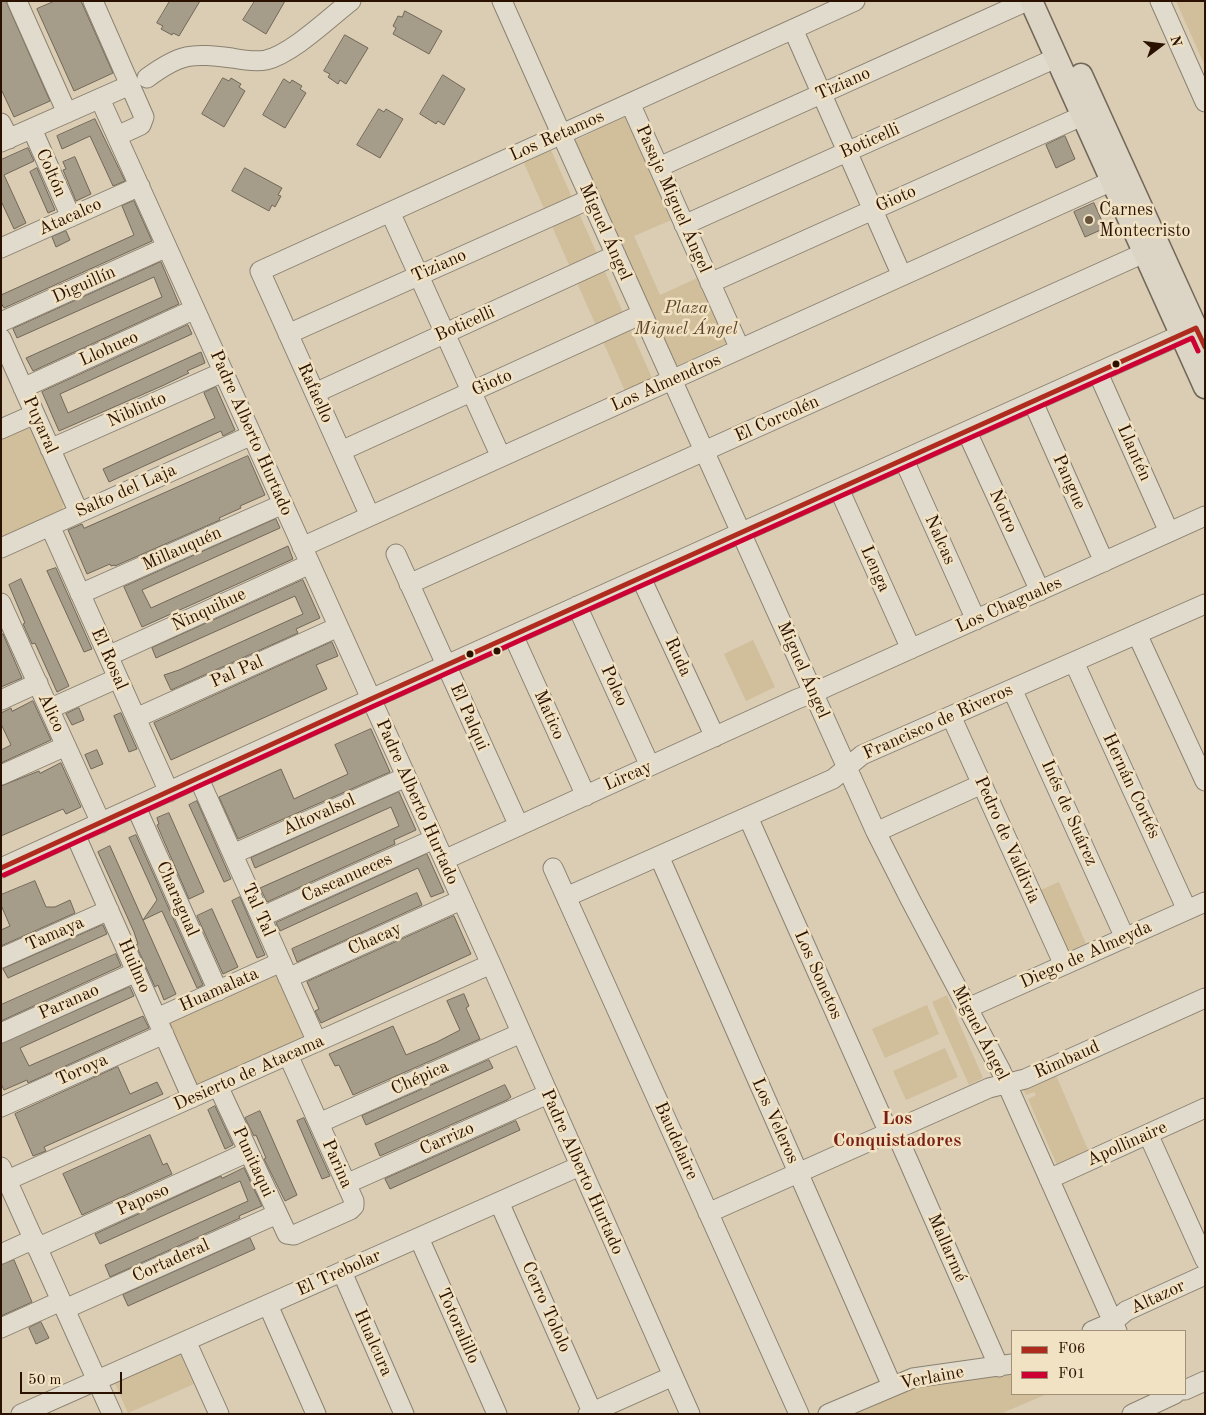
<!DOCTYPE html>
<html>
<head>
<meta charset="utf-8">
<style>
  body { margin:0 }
  #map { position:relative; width:1206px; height:1415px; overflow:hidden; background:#dacdb3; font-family:"Old Standard TT",serif }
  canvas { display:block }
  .frame { position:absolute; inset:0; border:2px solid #2b1200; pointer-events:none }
  .legend { position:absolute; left:1011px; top:1330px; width:175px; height:65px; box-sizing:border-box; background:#f1e2c3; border:1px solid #a28f75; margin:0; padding:6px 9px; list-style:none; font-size:15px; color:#2b1200 }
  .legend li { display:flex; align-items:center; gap:10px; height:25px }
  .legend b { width:25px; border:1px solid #a28f75 }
  .north { position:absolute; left:1136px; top:20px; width:50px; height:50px; -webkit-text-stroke:4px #f1e2c3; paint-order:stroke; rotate:75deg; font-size:14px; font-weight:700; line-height:20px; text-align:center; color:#2b1200 }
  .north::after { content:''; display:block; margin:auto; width:18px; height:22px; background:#2b1200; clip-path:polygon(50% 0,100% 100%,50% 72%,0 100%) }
  .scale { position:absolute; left:20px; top:1372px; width:102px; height:22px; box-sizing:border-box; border:2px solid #2b1200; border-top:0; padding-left:6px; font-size:15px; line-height:18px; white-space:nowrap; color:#2b1200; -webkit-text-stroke:4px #f1e2c3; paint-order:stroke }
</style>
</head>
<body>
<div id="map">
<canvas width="1206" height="1415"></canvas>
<div class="frame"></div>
<ul class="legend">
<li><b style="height:6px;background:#af2b1e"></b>F06</li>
<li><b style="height:6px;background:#c03"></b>F01</li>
</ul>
<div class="north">N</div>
<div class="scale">50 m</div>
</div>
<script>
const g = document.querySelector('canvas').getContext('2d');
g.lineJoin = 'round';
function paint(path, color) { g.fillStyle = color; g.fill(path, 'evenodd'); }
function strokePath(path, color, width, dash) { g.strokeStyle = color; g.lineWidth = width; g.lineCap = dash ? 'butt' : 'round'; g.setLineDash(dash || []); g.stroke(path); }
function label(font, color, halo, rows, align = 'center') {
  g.font = font + ' "Old Standard TT",serif'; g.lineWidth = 5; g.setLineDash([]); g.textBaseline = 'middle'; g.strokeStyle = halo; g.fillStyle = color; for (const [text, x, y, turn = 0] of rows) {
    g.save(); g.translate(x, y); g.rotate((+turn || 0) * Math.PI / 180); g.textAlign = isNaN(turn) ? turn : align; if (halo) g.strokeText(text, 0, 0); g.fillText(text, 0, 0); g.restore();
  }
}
paint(new Path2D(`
  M 1176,1 L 1205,1 L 1205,66 Z
  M 630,114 L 676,218 L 634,236 L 660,295 L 702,276 L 731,341 L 674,367 L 574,141 Z
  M 551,150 L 652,378 L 625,391 L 523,161 Z
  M 31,425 L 64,503 L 61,512 L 1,539 L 1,434 Z
  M 753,640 L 775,687 L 746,701 L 724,654 Z
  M 1059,882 L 1088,948 L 1066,958 L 1036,892 Z
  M 278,970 L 308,1038 L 193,1089 L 163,1020 Z
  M 947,995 L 983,1078 L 969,1085 L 932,1002 Z
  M 927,1005 L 939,1034 L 885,1058 L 872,1029 Z
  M 945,1048 L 958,1077 L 906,1100 L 893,1071 Z
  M 1055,1073 L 1089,1152 L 1057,1165 L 1028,1099 L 1036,1095 L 1034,1092 L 1026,1095 L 1022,1087 Z
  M 180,1352 L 194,1384 L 128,1413 L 114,1381 Z
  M 1012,1370 L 1012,1394 L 1047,1394 L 1000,1414 L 847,1414 L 920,1383 Z`), '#d1be9b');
const building = new Path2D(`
  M 1,1 L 6,1 L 50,101 L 14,117 L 1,89 Z
  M 55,1 L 81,1 L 113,73 L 74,91 L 37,9 Z
  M 170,1 L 200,1 L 179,36 L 173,33 L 172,35 L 161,29 L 163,26 L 157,23 Z
  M 255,1 L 285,1 L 266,34 L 243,20 Z
  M 405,11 L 442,31 L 429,54 L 393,34 L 396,28 L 393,26 L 398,16 L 402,17 Z
  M 345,35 L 368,48 L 346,84 L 340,80 L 338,84 L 328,77 L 330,74 L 324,71 Z
  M 443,75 L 465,89 L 444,125 L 438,121 L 436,124 L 420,114 Z
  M 223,78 L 229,81 L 231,78 L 241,84 L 239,87 L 245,91 L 224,127 L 202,114 Z
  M 284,79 L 290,83 L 292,80 L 302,86 L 300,89 L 306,93 L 285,128 L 263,115 Z
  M 379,109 L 384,112 L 386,109 L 403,119 L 380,158 L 357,145 Z
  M 95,119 L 125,181 L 113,186 L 90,136 L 62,149 L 57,136 Z
  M 1065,136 L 1075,159 L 1056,168 L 1046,145 Z
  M 28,148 L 34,161 L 4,175 L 26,223 L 14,229 L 1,201 L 1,160 Z
  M 75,157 L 91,194 L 76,201 L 63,170 L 66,169 L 63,162 Z
  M 37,168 L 55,210 L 48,213 L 30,172 Z
  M 245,168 L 282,188 L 278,195 L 281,196 L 275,207 L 272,205 L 269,211 L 232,191 Z
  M 134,201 L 152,241 L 4,308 L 1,303 L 1,295 L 134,235 L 122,206 Z
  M 1094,203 L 1105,228 L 1085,237 L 1074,212 Z
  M 66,231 L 70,240 L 56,247 L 52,237 Z
  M 161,262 L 179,304 L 33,371 L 26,358 L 162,297 L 154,277 L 17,338 L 13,329 Z
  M 188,325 L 192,334 L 60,394 L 68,413 L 201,352 L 205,363 L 187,371 L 189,373 L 162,386 L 59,431 L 42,392 Z
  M 216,387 L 235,430 L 223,436 L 221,431 L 109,482 L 103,469 L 215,418 L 204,393 Z
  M 248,456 L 265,495 L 240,506 L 241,508 L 219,518 L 220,520 L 115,566 L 115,565 L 111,566 L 110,564 L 87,574 L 68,530 L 82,524 L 84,528 Z
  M 276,519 L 280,528 L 142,590 L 151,608 L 288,546 L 293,559 L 142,627 L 124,587 Z
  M 56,568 L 92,649 L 84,652 L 47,571 Z
  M 21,579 L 69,686 L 57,692 L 35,643 L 32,644 L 23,624 L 25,623 L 9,585 Z
  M 303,580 L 320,618 L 296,629 L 298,633 L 171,690 L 164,675 L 179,670 L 303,614 L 295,596 L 156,658 L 152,648 Z
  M 1,634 L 3,634 L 22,678 L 1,687 Z
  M 332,642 L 338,656 L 316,665 L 327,689 L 171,760 L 154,723 Z
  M 33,701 L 51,740 L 1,763 L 1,750 L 11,745 L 1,724 L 1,713 L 11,708 L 12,711 Z
  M 79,708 L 84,720 L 72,725 L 66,714 Z
  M 121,713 L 137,749 L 129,752 L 114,716 Z
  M 371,729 L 390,772 L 238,839 L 219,797 L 281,769 L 294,799 L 348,774 L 335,745 Z
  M 97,750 L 103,764 L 91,769 L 85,755 Z
  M 61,763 L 81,807 L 66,814 L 63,809 L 1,836 L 1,786 L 39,771 L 40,773 Z
  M 399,792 L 416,830 L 394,840 L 395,844 L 267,902 L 260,888 L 399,826 L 391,807 L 255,868 L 251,858 Z
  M 197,801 L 231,879 L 224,882 L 189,805 Z
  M 169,813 L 204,892 L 189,899 L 157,825 L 159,824 L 157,818 Z
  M 136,835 L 203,985 L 197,988 L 162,911 L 143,920 L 157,900 L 129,838 Z
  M 110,846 L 176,994 L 164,1000 L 158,985 L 155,987 L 136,945 L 138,944 L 134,932 L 98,852 Z
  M 427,854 L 444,892 L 431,897 L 418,868 L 280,931 L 276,923 Z
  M 35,881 L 46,907 L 55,907 L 70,900 L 75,913 L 1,946 L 1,930 L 10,926 L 1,905 L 1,895 Z
  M 417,893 L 422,905 L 297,962 L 292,949 Z
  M 240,897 L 265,955 L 257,958 L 232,901 Z
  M 212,909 L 238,967 L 223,974 L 197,916 Z
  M 454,916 L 471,954 L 321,1023 L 315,1011 L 319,1009 L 307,982 Z
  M 103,925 L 107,934 L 8,978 L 3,969 Z
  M 116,954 L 121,966 L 1,1021 L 1,1005 Z
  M 130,987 L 134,996 L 20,1048 L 29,1066 L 143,1016 L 149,1028 L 28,1083 L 27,1080 L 4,1090 L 1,1084 L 1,1044 Z
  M 464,994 L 469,1006 L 466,1008 L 480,1039 L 353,1095 L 339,1065 L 335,1066 L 329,1054 L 393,1026 L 406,1055 L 437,1042 L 460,1030 L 447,1001 Z
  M 489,1060 L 493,1068 L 366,1125 L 362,1116 Z
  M 118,1067 L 130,1094 L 157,1082 L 163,1094 L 44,1147 L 46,1151 L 33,1156 L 15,1114 Z
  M 505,1085 L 511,1097 L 507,1100 L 380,1156 L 375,1144 Z
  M 215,1106 L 233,1145 L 225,1149 L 208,1110 Z
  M 260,1111 L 297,1195 L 285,1201 L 264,1159 L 266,1158 L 256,1135 L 254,1136 L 245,1118 Z
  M 304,1118 L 330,1176 L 322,1179 L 297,1121 Z
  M 516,1121 L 520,1130 L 390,1189 L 385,1179 Z
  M 150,1135 L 163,1165 L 167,1163 L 172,1174 L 82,1215 L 63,1174 Z
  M 244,1168 L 262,1206 L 239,1216 L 240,1218 L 110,1277 L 105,1265 L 248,1201 L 240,1181 L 100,1244 L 95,1234 L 221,1176 L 222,1178 Z
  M 250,1238 L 255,1249 L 128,1306 L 123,1295 Z
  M 14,1260 L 32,1302 L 1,1316 L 1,1265 Z
  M 41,1322 L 49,1338 L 36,1344 L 29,1328 Z`);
paint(building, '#a69c8a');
strokePath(building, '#726758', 1);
const minor = new Path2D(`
  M 17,1 L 67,113
  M 93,1 L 144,117 L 141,125 L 117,136
  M 502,1 L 568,149 L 876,832 L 910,899 L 1001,1071 L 1117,1331
  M 1160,1 L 1205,102
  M 793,29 L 902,276
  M 147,78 C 181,53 191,53 232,58 C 243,60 256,62 266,60 C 292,54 329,18 351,1
  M 100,99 L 491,964 L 690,1414
  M 630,103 L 740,349
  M 1,123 L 9,139
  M 32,129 L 71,217
  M 1,142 L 130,85
  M 659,167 L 1027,1
  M 390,212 L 501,457
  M 684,225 L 1056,58
  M 1,248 L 140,186
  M 710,283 L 1082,116
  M 1,322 L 167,247
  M 288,334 L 590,199
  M 1,338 L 79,513
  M 1098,373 L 1169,532
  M 23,388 L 195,309
  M 315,393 L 616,255
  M 1033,402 L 1104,562
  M 1,429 L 35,414
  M 967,432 L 1040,591
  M 50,449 L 223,372
  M 341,451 L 642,314
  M 904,460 L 976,620
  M 839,489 L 911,649
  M 370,516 L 260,271 L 855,1
  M 50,526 L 169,792
  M 302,547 L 1112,181
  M 1,548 L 252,435
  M 396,554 L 519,826
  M 641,578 L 715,737
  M 409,584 L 1144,253
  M 80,594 L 283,504
  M 1,603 L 101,823
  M 577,606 L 650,766
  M 1137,634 L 1205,781
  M 513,635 L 586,796
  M 108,656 L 310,564
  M 1074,662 L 1187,910
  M 1012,689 L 1125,938
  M 1,700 L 38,683
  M 49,709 L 118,678
  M 951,716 L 1064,965
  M 136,718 L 338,627
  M 1,775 L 66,746
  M 199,779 L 317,1042
  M 136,807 L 218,991
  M 748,817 L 884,1122 L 900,1142 L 999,1367
  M 876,832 L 982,784
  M 75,834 L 192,1098
  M 233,854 L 406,777
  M 659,856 L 892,1386
  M 444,860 L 797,699 L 813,693 L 1205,516
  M 1,868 L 371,699 L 1194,329
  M 553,868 L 799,1414
  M 566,897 L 833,779 L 862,755 L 1205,604
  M 261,917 L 434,839
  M 1,958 L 109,910
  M 288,978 L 461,900
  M 968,1008 L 1205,902
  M 157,1018 L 281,962
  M 1,1033 L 136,972
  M 218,1086 L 287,1234 L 294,1235 L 350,1210 L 354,1206 L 354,1201 L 288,1055
  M 1,1107 L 164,1034
  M 319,1123 L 521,1033
  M 1148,1134 L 1205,1260
  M 1,1167 L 112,1414
  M 1049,1179 L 1205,1108
  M 1,1183 L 491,964
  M 346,1184 L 548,1094
  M 499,1202 L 593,1414
  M 708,1213 L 989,1088 L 1025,1079 L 1205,998
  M 419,1238 L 497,1414
  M 37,1248 L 248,1152
  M 1,1254 L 34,1239
  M 342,1272 L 404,1414
  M 268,1305 L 316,1414
  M 65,1309 L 277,1214
  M 1,1328 L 61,1301
  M 1092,1331 L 1113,1322 L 1126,1311 L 1205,1275
  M 186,1341 L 219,1414
  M 1185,1390 L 1205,1381
  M 21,1414 L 580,1166
  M 588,1414 L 673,1376
  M 828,1414 L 913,1378 L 1012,1364
  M 1132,1414 L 1175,1394`);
const major = new Path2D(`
  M 1031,1 L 1205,387
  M 1081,75 L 1205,348`);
strokePath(minor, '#8b8170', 21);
strokePath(major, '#726758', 25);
strokePath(minor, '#e1dbcd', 19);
strokePath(major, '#dcd5c5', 22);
strokePath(new Path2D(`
  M 1,868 L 371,699 L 1196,328 L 1205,347`), '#af2b1e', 5);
strokePath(new Path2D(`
  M 4,875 L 374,706 L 1192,338 L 1198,351`), '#c03', 5);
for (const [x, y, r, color] of [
  [1089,220,5,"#68533f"],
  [1116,364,4.5,"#2b1200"],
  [497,651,4.5,"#2b1200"],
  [470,654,4.5,"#2b1200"]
]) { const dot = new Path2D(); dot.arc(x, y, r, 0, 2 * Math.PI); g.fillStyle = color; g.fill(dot); strokePath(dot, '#f1e2c3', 2); }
label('18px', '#2b1200', '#f1e2c3', [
  ["Tiziano",843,84,-24],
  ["Los Retamos",557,136,-24],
  ["Boticelli",870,141,-24],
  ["Coltón",51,173,66],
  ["Pasaje Miguel Ángel",673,199,66],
  ["Gioto",896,199,-24],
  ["Atacalco",70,217,-24],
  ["Miguel Ángel",605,232,66],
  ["Tiziano",439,266,-24],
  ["Diguillín",84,285,-24],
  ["Boticelli",465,324,-24],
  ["Llohueo",109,349,-24],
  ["Gioto",492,383,-24],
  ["Los Almendros",666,383,-24],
  ["Rafaello",315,393,66],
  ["Niblinto",137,410,-24],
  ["El Corcolén",777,419,-24],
  ["Puyaral",40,425,66],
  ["Padre Alberto Hurtado",251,433,66],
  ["Llantén",1134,453,66],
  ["Pangue",1069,482,66],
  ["Salto del Laja",126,491,-24],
  ["Notro",1003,511,66],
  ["Nalcas",940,540,66],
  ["Millauquén",182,549,-24],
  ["Lenga",875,569,66],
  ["Los Chaguales",1009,605,-24],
  ["Ñinquihue",209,610,-25],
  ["Ruda",678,657,65],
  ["El Rosal",109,659,66],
  ["Miguel Ángel",803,670,66],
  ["Pal Pal",237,672,-24],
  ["Poleo",614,686,66],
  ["Alico",51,713,65],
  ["Matico",549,715,66],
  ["El Palqui",469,717,66],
  ["Francisco de Riveros",938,722,-24],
  ["Lircay",628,776,-24],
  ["Hernán Cortés",1131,786,65],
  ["Padre Alberto Hurtado",417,802,66],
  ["Inés de Suárez",1069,813,66],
  ["Altovalsol",319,815,-24],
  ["Pedro de Valdivia",1007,840,66],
  ["Cascanueces",347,878,-24],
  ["Charagual",177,899,66],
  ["Tal Tal",258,910,66],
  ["Tamaya",55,934,-24],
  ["Chacay",375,939,-24],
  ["Diego de Almeyda",1086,955,-24],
  ["Huilmo",134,966,66],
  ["Los Sonetos",818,975,66],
  ["Huamalata",219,990,-24],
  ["Paranao",69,1002,-24],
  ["Miguel Ángel",980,1033,63],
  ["Rimbaud",1067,1060,-24],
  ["Toroya",82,1070,-24],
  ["Desierto de Atacama",249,1073,-24],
  ["Chépica",420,1078,-24],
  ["Los Veleros",775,1121,66],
  ["Carrizo",447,1139,-24],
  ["Baudelaire",676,1141,66],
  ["Apollinaire",1127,1144,-24],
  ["Punitaqui",253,1162,65],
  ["Parina",337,1164,66],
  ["Padre Alberto Hurtado",582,1172,66],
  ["Paposo",143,1200,-24],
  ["Mallarmé",947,1248,66],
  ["Cortaderal",171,1261,-24],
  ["El Trebolar",339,1273,-24],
  ["Altazor",1158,1297,-25],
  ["Cerro Tololo",546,1307,66],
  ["Totoralillo",458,1326,66],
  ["Hualcura",373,1343,66],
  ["Verlaine",932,1378,-11]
]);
label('18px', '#2b1200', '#f1e2c3', [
  ["Carnes",1099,210],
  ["Montecristo",1099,231]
], 'left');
label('italic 18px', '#5b4228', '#f1e2c3', [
  ["Plaza",686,308],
  ["Miguel Ángel",686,329]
]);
label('bold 19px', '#7a1f14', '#f1e2c3', [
  ["Los",897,1119],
  ["Conquistadores",897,1141]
]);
</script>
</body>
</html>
